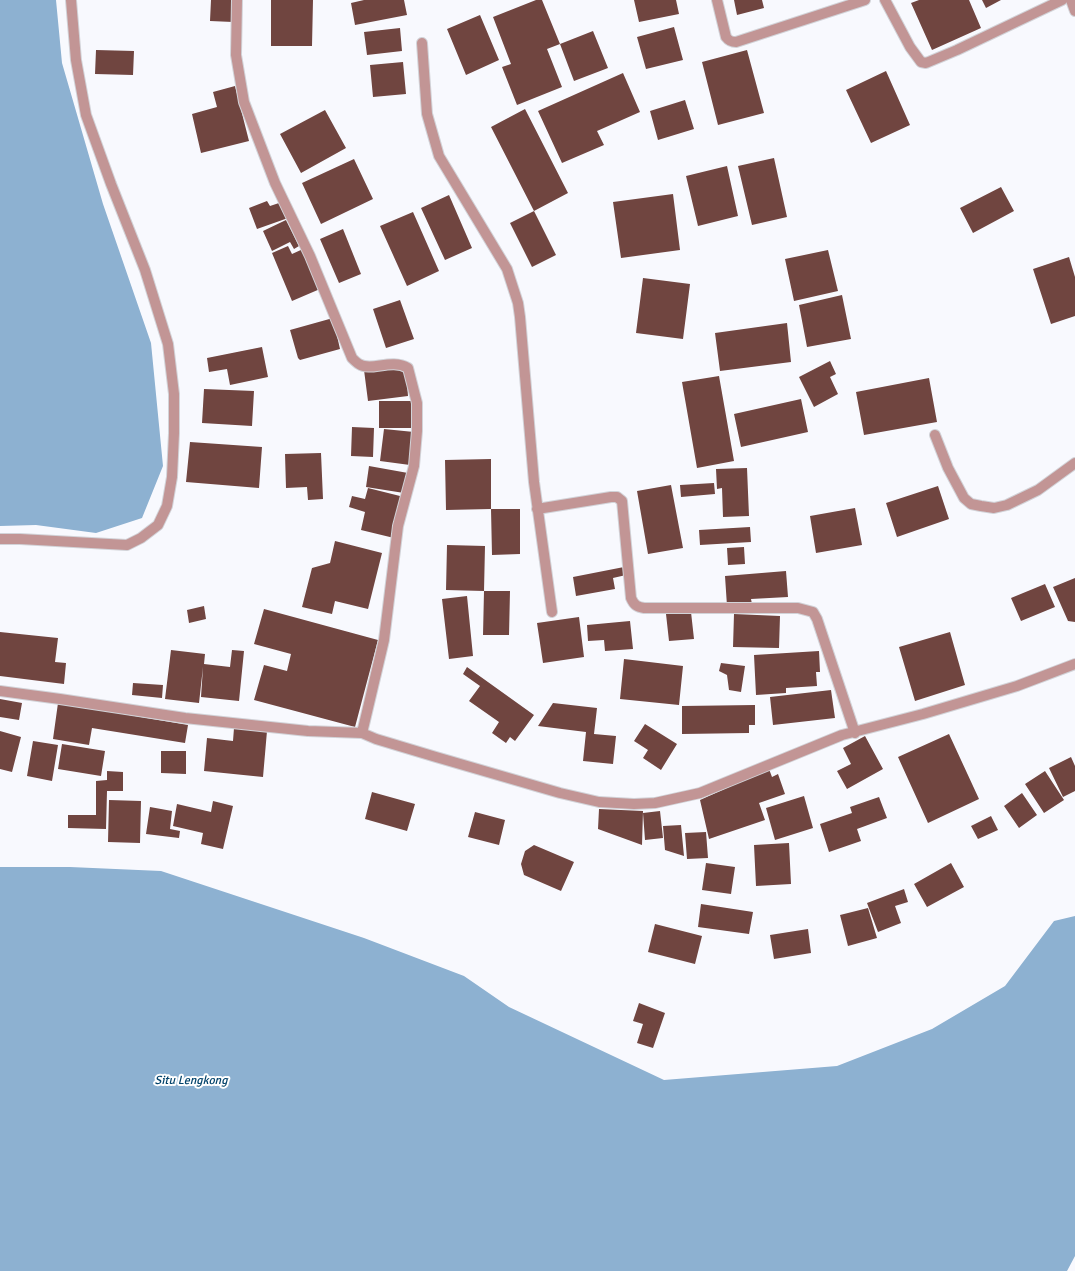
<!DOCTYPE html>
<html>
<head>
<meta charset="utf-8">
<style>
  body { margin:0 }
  canvas { display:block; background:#f8f9fe }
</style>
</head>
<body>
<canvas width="1075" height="1271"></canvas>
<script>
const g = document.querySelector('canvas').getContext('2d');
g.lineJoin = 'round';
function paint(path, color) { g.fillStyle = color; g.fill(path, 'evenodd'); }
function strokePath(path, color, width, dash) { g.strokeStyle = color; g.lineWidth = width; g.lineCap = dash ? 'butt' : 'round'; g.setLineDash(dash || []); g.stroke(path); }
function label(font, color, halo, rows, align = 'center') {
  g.font = font + ' Signika,sans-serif'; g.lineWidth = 4; g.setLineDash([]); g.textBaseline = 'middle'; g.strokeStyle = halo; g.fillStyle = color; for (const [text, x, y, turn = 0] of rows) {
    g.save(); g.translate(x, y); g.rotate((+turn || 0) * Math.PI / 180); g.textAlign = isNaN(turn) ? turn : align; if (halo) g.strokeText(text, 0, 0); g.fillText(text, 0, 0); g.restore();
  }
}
paint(new Path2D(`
  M 0,0 L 56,0 L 62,63 L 103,204 L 151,343 L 163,466 L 142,518 L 96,533 L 36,525 L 0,526 Z
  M 0,867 L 70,867 L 161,871 L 364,938 L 464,976 L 509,1007 L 664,1080 L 837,1066 L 932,1029 L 1005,986 L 1054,921 L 1075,916 L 1075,1256 L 1067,1271 L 0,1271 Z`), '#8db1d1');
paint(new Path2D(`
  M 211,0 L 234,0 L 233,22 L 210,21 Z
  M 271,0 L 313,0 L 312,46 L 271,46 Z
  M 364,0 L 404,0 L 407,15 L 355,25 L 351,3 Z
  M 536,0 L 542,0 L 560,44 L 547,49 L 562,87 L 517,105 L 502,67 L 511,64 L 493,17 Z
  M 634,0 L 676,0 L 679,14 L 639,22 Z
  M 734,0 L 762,0 L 764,8 L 737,15 Z
  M 919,0 L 969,0 L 981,28 L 932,50 L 911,3 Z
  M 982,0 L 1001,0 L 986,8 Z
  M 480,15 L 499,60 L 466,75 L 447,29 Z
  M 674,27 L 683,60 L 646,69 L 637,37 Z
  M 400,28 L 402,51 L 367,55 L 364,32 Z
  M 593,31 L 608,68 L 574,81 L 560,44 Z
  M 96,50 L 134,51 L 133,75 L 95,74 Z
  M 747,50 L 764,113 L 718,125 L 702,62 Z
  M 403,62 L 406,94 L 373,97 L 370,65 Z
  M 886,71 L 910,125 L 871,143 L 846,90 Z
  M 623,73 L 640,112 L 597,131 L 604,145 L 562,163 L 538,111 Z
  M 235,86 L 249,141 L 201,153 L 192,114 L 217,107 L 213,92 Z
  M 685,100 L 694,129 L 658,140 L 650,111 Z
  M 525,109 L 568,193 L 534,211 L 491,127 Z
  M 325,110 L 346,148 L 301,173 L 280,134 Z
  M 774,158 L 787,217 L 752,225 L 738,166 Z
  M 354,159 L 373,199 L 321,224 L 302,183 Z
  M 727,166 L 738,216 L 698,226 L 686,176 Z
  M 1001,187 L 1014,211 L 973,233 L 960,208 Z
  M 673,194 L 680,250 L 621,258 L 613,202 Z
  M 449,195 L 472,248 L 445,260 L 421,208 Z
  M 267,201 L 270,206 L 282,202 L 288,218 L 257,229 L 249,208 Z
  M 534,211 L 556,255 L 532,267 L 510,223 Z
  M 413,212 L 439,271 L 407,286 L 380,226 Z
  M 286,220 L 299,246 L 294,249 L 290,242 L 272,251 L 263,231 Z
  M 343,229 L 361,274 L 339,283 L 320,239 Z
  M 288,246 L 292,254 L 303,249 L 320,289 L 292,301 L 272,253 Z
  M 828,250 L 838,291 L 794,301 L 785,259 Z
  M 1069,257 L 1075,277 L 1075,316 L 1051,324 L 1033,269 Z
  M 643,278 L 690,284 L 683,339 L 636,333 Z
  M 842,295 L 851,339 L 807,347 L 799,305 Z
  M 400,300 L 414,339 L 386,348 L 373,309 Z
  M 333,318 L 340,349 L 300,360 L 298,358 L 290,330 Z
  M 787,323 L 791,362 L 720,371 L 715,333 Z
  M 262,347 L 268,377 L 230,385 L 227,369 L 209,372 L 207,358 Z
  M 830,361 L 836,374 L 830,377 L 838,394 L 814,407 L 799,377 Z
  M 395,366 L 406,371 L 408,396 L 368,401 L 364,370 Z
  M 719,376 L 734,461 L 697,468 L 682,382 Z
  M 929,378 L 937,422 L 864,435 L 856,392 Z
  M 204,389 L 254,391 L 252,426 L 202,423 Z
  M 801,399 L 808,432 L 741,447 L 734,414 Z
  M 379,401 L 413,401 L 413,428 L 379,428 Z
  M 352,427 L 374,428 L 373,457 L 351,456 Z
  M 384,429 L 414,432 L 410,465 L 380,461 Z
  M 190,442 L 262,447 L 259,488 L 186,482 Z
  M 321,453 L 323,499 L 308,500 L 307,487 L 286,488 L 285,454 Z
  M 491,459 L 491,509 L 446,510 L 445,460 Z
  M 369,466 L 408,473 L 404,493 L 366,487 Z
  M 747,468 L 749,516 L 723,517 L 722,488 L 717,489 L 716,469 Z
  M 714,483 L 715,494 L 681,497 L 680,485 Z
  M 671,485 L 683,548 L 648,554 L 637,491 Z
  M 938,486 L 949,519 L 897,537 L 886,503 Z
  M 368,488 L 404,497 L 394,538 L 361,530 L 365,512 L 349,507 L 352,496 L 365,499 Z
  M 855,508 L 862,545 L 816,553 L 810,516 Z
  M 491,509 L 520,509 L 520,554 L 492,555 Z
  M 750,527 L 751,542 L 700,545 L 699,530 Z
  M 335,541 L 382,553 L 368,609 L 335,601 L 332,614 L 302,607 L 312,568 L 330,563 Z
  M 447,545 L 485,546 L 484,591 L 446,590 Z
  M 744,547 L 745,564 L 728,565 L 727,548 Z
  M 624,567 L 626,575 L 613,578 L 615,589 L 576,596 L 573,577 Z
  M 786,571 L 788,597 L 751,599 L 752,604 L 727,606 L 725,576 Z
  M 1075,578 L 1075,622 L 1068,621 L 1053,587 Z
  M 1045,584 L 1055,607 L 1021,621 L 1011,598 Z
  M 484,591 L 510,591 L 509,635 L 483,635 Z
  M 467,596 L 473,656 L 449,659 L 442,599 Z
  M 204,606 L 206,619 L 189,623 L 187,610 Z
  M 264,609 L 378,640 L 355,727 L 254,700 L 264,665 L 287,671 L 291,654 L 254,644 Z
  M 691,612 L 694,639 L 669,641 L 666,614 Z
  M 734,614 L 780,616 L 779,648 L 733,647 Z
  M 579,617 L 584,657 L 543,663 L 537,623 Z
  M 630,621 L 633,649 L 605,651 L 604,640 L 588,641 L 587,625 Z
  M 0,632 L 58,638 L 55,662 L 66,663 L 64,684 L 0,676 Z
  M 950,632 L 965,685 L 915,701 L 899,647 Z
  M 171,650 L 205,654 L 204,664 L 230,667 L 232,650 L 244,651 L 239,701 L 201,697 L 203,667 L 199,703 L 165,699 Z
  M 819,651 L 820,672 L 816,672 L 817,686 L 786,688 L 786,693 L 756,695 L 754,655 Z
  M 624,659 L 683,666 L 679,705 L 620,699 Z
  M 721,663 L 745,666 L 741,692 L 729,690 L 727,675 L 719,671 Z
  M 467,667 L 534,715 L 515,741 L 510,737 L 506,743 L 492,733 L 499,722 L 469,701 L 480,686 L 463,674 Z
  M 133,683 L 163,685 L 162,698 L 132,695 Z
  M 831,690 L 835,718 L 773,725 L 770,697 Z
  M 0,699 L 22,703 L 19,720 L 0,717 Z
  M 58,703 L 188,725 L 185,743 L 92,728 L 89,745 L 53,739 Z
  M 553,703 L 597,708 L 594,734 L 616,736 L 613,764 L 583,761 L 586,732 L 538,726 Z
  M 755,705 L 755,725 L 749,725 L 749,733 L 682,734 L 682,706 Z
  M 645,724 L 677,744 L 661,770 L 643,758 L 648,750 L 634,741 Z
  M 234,728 L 267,731 L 263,777 L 204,771 L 207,738 L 233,741 Z
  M 0,731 L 21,737 L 12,772 L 0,769 Z
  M 949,734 L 979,799 L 928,823 L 898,757 Z
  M 865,736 L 883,769 L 847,789 L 837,771 L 851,764 L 843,748 Z
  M 33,741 L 58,745 L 52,781 L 27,776 Z
  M 62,744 L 105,751 L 101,776 L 58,769 Z
  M 161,751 L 186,751 L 186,774 L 161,773 Z
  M 1071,757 L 1075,766 L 1075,791 L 1063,797 L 1049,768 Z
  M 769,769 L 772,777 L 778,774 L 785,794 L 759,803 L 765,820 L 709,839 L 700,800 Z
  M 107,771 L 123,772 L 123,791 L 107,791 L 106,829 L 68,828 L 68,815 L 96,815 L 96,781 L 107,780 Z
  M 1045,771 L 1064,800 L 1044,813 L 1025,784 Z
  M 372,792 L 415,804 L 407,831 L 365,819 Z
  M 1022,793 L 1037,815 L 1019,828 L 1004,806 Z
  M 804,796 L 813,828 L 775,840 L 766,808 Z
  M 879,797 L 887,818 L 857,829 L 861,841 L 829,852 L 820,824 L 852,813 L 850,807 Z
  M 109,800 L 141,801 L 140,843 L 108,842 Z
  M 213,801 L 233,806 L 223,849 L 201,844 L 203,833 L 173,826 L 177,804 L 211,812 Z
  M 150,807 L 172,811 L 170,829 L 180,831 L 179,838 L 146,834 Z
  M 599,809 L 643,811 L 642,845 L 598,829 Z
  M 660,811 L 663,838 L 645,840 L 643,813 Z
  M 475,812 L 505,820 L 499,845 L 468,837 Z
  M 991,816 L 998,830 L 978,839 L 971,826 Z
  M 681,825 L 684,856 L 665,850 L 663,826 Z
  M 706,832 L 708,858 L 687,859 L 685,833 Z
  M 789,843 L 791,884 L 756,886 L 754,845 Z
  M 534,845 L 574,862 L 561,891 L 524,875 L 521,864 L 525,851 Z
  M 706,863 L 735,867 L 731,894 L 702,890 Z
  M 951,863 L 964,887 L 927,907 L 914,884 Z
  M 904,889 L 908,902 L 895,906 L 901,923 L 878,932 L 867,903 Z
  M 701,904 L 753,912 L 749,934 L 698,927 Z
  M 868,908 L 877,938 L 848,946 L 840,915 Z
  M 655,924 L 702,936 L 695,964 L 648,952 Z
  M 808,929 L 811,953 L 774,959 L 770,935 Z
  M 639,1003 L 665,1013 L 653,1048 L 637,1043 L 643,1024 L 633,1021 Z`), '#704540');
const minor = new Path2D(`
  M 237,0 L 236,55 L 244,102 L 275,183 L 310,256 L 352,358 C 354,360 357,363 359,364 C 371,372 391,358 408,368 L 417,403 L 417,431 L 414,466 L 398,526 L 384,640 L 362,733
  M 717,0 L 726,37 C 729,41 731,42 736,42 L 865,0
  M 885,0 L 910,47 L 921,62 L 926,63 L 957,50 L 1062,0
  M 1071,0 L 1075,11
  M 422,43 L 427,114 L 439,156 L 507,269 L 518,303 L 520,317 L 534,482 L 552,612
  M 935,435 L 948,468 L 964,498 L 971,504 L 981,506 L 994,508 L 1007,505 L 1038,490 L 1075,463
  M 537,509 L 611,497 L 617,497 L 622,501 L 631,598 C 634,605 637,607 644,608 L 798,608 L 813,612 L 817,619 L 855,733
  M 0,539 L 20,539 L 127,545 L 141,538 L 158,525 L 167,506 L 172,477 L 174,433 L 174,394 L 168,344 L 145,270 L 111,184 L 86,115 L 76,60 L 71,0
  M 0,691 L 60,699 L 185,718 L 308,731 L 362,733 L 376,739 L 436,757 L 560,793 L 599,802 L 634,804 L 655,803 L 700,793 L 842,735 L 923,714 L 1017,686 L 1075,664`);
strokePath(minor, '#d2d3d8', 12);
strokePath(minor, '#c29595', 10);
label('italic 12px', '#03436b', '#fff', [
  ["Situ Lengkong",191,1081]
]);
</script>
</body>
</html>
